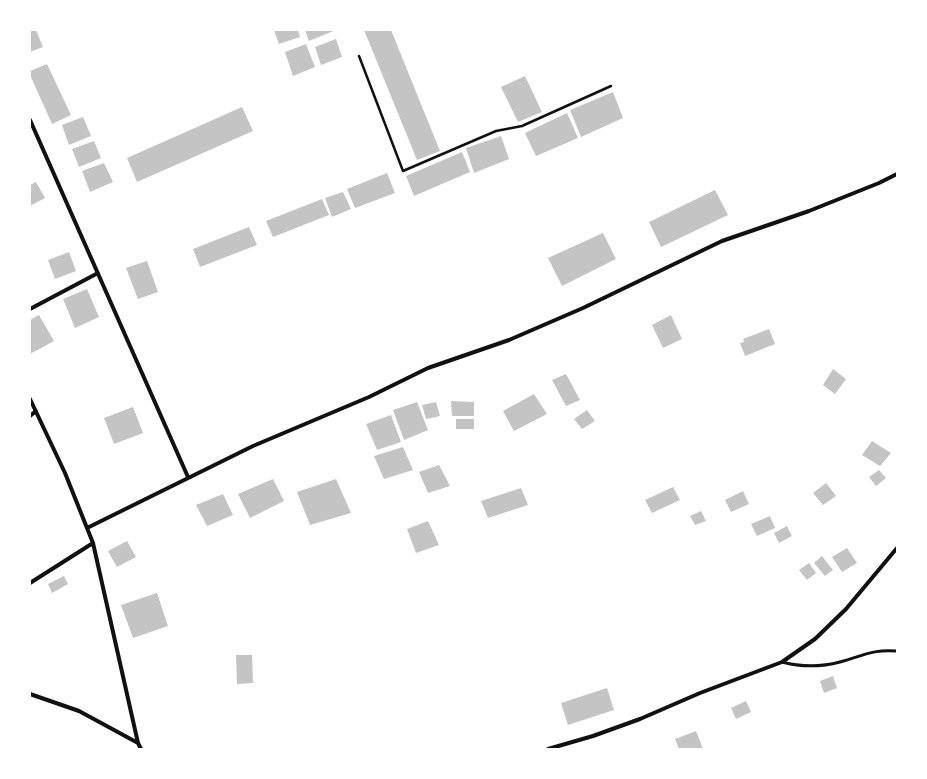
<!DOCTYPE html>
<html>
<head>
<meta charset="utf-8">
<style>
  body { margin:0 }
  #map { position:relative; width:927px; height:779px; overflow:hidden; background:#fff; font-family:"Sofia Sans Condensed",sans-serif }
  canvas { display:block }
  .frame { position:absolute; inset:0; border:31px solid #fff; pointer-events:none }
</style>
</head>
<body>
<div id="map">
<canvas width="927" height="779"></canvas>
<div class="frame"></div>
</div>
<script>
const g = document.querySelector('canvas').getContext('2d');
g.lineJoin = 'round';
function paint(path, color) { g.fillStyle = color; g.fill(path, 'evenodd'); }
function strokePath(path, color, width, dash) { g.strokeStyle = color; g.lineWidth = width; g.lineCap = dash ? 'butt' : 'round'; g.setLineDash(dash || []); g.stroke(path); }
paint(new Path2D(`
  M 30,30 L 36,30 L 43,47 L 30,52 Z
  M 274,30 L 298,30 L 300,37 L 279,44 Z
  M 305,30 L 336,30 L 309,41 Z
  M 364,30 L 391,30 L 440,151 L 417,160 Z
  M 336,39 L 342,57 L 321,65 L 315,47 Z
  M 306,44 L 315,67 L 293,76 L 285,52 Z
  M 47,64 L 71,115 L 52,124 L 30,75 L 30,71 Z
  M 525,76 L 542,112 L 518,122 L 501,87 Z
  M 613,92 L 623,118 L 581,137 L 570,110 Z
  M 242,107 L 253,131 L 137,182 L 127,158 Z
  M 567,113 L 578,138 L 536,156 L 525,133 Z
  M 83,117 L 91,136 L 69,145 L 62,125 Z
  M 501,136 L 509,159 L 474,173 L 466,148 Z
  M 94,141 L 101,158 L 79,167 L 72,149 Z
  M 462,152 L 470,172 L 414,196 L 406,176 Z
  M 104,163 L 113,182 L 90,192 L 82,171 Z
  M 387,173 L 395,193 L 355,208 L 347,189 Z
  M 36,182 L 45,198 L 30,206 L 30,185 Z
  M 715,190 L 728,215 L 661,247 L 649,222 Z
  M 343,192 L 351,209 L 332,217 L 325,198 Z
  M 322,199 L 329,215 L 273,237 L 266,221 Z
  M 249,227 L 257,245 L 200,267 L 193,249 Z
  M 603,233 L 616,259 L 562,286 L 548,258 Z
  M 69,252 L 76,271 L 55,279 L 48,260 Z
  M 147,261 L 158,292 L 138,299 L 126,268 Z
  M 87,289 L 99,317 L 75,328 L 63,299 Z
  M 39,315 L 54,341 L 30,354 L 30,320 Z
  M 671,315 L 682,339 L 663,348 L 652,325 Z
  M 769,329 L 775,344 L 745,356 L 740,343 L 744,342 L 743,339 Z
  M 833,369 L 846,379 L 835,394 L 823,385 Z
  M 566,374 L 580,400 L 566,406 L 552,380 Z
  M 534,394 L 547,414 L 514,431 L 503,411 Z
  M 451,401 L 474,402 L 474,416 L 452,416 Z
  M 417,402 L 428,430 L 404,440 L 393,410 Z
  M 436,402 L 440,416 L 426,419 L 422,405 Z
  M 133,407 L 143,433 L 114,444 L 104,418 Z
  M 587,410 L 595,421 L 582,429 L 574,419 Z
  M 391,415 L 401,442 L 377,450 L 366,424 Z
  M 456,419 L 474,419 L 474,429 L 456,429 Z
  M 872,441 L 891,453 L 880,466 L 862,455 Z
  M 403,447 L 413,470 L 384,479 L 374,456 Z
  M 439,465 L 450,486 L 428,493 L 419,472 Z
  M 879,470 L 886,478 L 876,486 L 869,477 Z
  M 273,479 L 284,501 L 250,518 L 238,494 Z
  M 336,479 L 351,513 L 310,525 L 297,492 Z
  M 826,483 L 836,496 L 823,505 L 813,493 Z
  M 673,487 L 680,500 L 652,513 L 645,500 Z
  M 521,488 L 528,505 L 488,518 L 481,501 Z
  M 743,491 L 749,504 L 731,512 L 725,500 Z
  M 223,494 L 233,515 L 207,526 L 196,505 Z
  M 701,511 L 706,521 L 695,525 L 690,516 Z
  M 770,516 L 775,528 L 757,536 L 751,524 Z
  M 428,521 L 439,545 L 416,553 L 407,529 Z
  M 787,526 L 792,536 L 779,543 L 774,533 Z
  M 127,541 L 136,557 L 117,567 L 108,551 Z
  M 847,548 L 857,563 L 842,572 L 832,557 Z
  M 822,556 L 833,570 L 825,576 L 814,563 Z
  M 809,563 L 816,573 L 807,580 L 799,570 Z
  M 64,576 L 68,584 L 52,593 L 48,584 Z
  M 157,593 L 168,626 L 133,638 L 121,605 Z
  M 236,655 L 252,655 L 253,683 L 237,684 Z
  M 833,676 L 837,688 L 824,693 L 820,681 Z
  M 607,688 L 614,710 L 568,725 L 561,703 Z
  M 746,701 L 751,712 L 736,719 L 731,708 Z
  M 696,731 L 703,749 L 679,749 L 675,739 Z`), '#c4c4c4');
strokePath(new Path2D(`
  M 359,56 L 403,171 L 496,131 L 522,126 L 611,86`), '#111', 2.5);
strokePath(new Path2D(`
  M 782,662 C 801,667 821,667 840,662 C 863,656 872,649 897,651`), '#111', 3);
strokePath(new Path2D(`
  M 30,120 L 188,477
  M 30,309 L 98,273
  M 30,399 L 65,473 L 93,543 L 138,743
  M 30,416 L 36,411
  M 87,528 L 253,446 L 369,397 L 428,368 L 509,340 L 583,308 L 722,241 L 809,211 L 879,183 L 897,174
  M 30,583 L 93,543
  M 30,694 L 79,711 L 138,743 L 141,749
  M 548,749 L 593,736 L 640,719 L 700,693 L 782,662 L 815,639 L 846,609 L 897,548`), '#111', 4);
</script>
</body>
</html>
